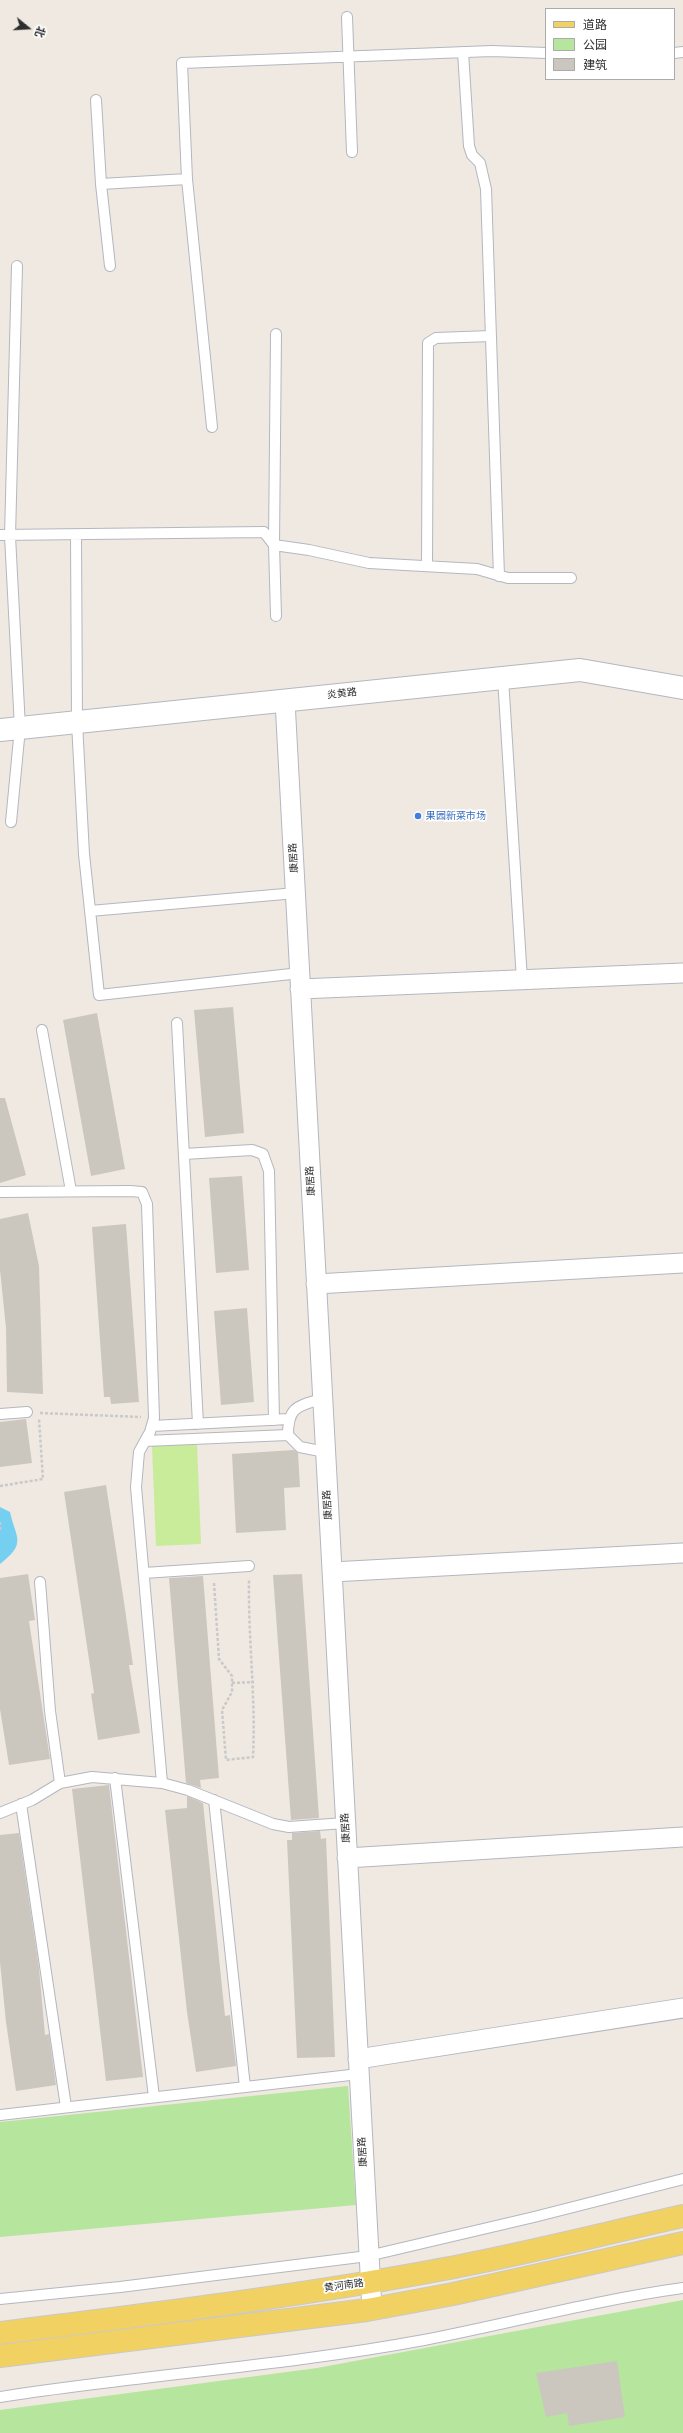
<!DOCTYPE html>
<html>
<head>
<meta charset="utf-8">
<style>
  body { margin:0 }
  #map { position:relative; width:683px; height:2433px; overflow:hidden; background:#efe9e1; font-family:Signika,"Noto Sans SC",sans-serif }
  canvas { display:block }
  .legend { position:absolute; left:545px; top:8px; width:130px; height:72px; box-sizing:border-box; background:#fff; border:1px solid #ababab; margin:0; padding:5px 7px; list-style:none; font-size:12px; color:#2e2e2e }
  .legend li { display:flex; align-items:center; gap:8px; height:20px }
  .legend b { width:20px; border:1px solid #ababab }
  .north { position:absolute; left:8px; top:8px; width:40px; height:40px; -webkit-text-stroke:3px #fff; paint-order:stroke; rotate:108deg; font-size:11px; font-weight:700; line-height:16px; text-align:center; color:#2e2e2e }
  .north::after { content:''; display:block; margin:auto; width:14px; height:18px; background:#2e2e2e; clip-path:polygon(50% 0,100% 100%,50% 72%,0 100%) }
</style>
</head>
<body>
<div id="map">
<canvas width="683" height="2433"></canvas>
<ul class="legend">
<li><b style="height:5px;background:#f2d163"></b>道路</li>
<li><b style="height:11px;background:#b6e59e"></b>公园</li>
<li><b style="height:11px;background:#cbc7bf"></b>建筑</li>
</ul>
<div class="north">北</div>
</div>
<script>
const g = document.querySelector('canvas').getContext('2d');
g.lineJoin = 'round';
function paint(path, color) { g.fillStyle = color; g.fill(path, 'evenodd'); }
function strokePath(path, color, width, dash) { g.strokeStyle = color; g.lineWidth = width; g.lineCap = dash ? 'butt' : 'round'; g.setLineDash(dash || []); g.stroke(path); }
function label(font, color, halo, rows, align = 'center') {
  g.font = font + ' Signika,"Noto Sans SC",sans-serif'; g.lineWidth = 3.5; g.setLineDash([]); g.textBaseline = 'middle'; g.strokeStyle = halo; g.fillStyle = color; for (const [text, x, y, turn = 0] of rows) {
    g.save(); g.translate(x, y); g.rotate((+turn || 0) * Math.PI / 180); g.textAlign = isNaN(turn) ? turn : align; if (halo) g.strokeText(text, 0, 0); g.fillText(text, 0, 0); g.restore();
  }
}
paint(new Path2D(`
  M 348,2086 L 356,2205 L 0,2237 L 0,2122 Z
  M 683,2300 L 683,2433 L 0,2433 L 0,2410 L 317,2368 Z`), '#b6e59e');
paint(new Path2D(`
  M 197,1444 L 201,1544 L 156,1546 L 152,1446 Z`), '#c9ec9a');
paint(new Path2D(`
  M 0,1507 L 10,1512 C 16,1539 27,1543 0,1564 Z`), '#75cff0');
paint(new Path2D(`
  M 233,1007 L 244,1133 L 205,1137 L 194,1010 Z
  M 97,1013 L 125,1169 L 91,1176 L 63,1020 Z
  M 0,1098 L 5,1098 L 26,1175 L 0,1183 Z
  M 242,1176 L 249,1270 L 216,1273 L 209,1178 Z
  M 28,1213 L 39,1266 L 43,1394 L 7,1392 L 6,1328 L 0,1270 L 0,1219 Z
  M 126,1224 L 139,1402 L 111,1404 L 110,1397 L 104,1397 L 92,1227 Z
  M 247,1308 L 254,1402 L 221,1405 L 214,1311 Z
  M 26,1419 L 32,1463 L 0,1467 L 0,1422 Z
  M 294,1450 L 298,1453 L 300,1487 L 284,1488 L 286,1530 L 236,1533 L 232,1454 Z
  M 106,1485 L 124,1602 L 133,1665 L 129,1665 L 140,1733 L 98,1740 L 91,1694 L 94,1693 L 64,1492 Z
  M 28,1574 L 35,1620 L 29,1621 L 50,1759 L 9,1765 L 0,1709 L 0,1578 Z
  M 302,1574 L 319,1818 L 291,1820 L 273,1575 Z
  M 203,1576 L 219,1778 L 200,1780 L 201,1788 L 186,1783 L 169,1578 Z
  M 109,1785 L 143,2077 L 106,2081 L 72,1789 Z
  M 187,1796 L 203,1803 L 225,2016 L 230,2015 L 236,2066 L 196,2072 L 187,2012 L 165,1810 L 187,1808 Z
  M 320,1831 L 321,1839 L 326,1838 L 335,2057 L 297,2058 L 287,1840 L 292,1840 L 292,1833 Z
  M 19,1833 L 39,1968 L 45,2035 L 49,2034 L 56,2085 L 16,2091 L 6,2022 L 0,1962 L 0,1835 Z
  M 617,2361 L 625,2417 L 569,2426 L 567,2413 L 546,2417 L 536,2373 Z`), '#cbc7bf');
const service = new Path2D(`
  M 347,17 L 352,152
  M 463,52 L 469,146 L 472,155 L 480,163 L 486,189 L 499,576
  M 674,53 L 683,52
  M 96,100 L 101,184 L 110,266
  M 101,184 L 187,179
  M 276,334 L 274,545 L 276,616
  M 212,427 L 187,179 L 182,63 L 492,51 L 546,53
  M 0,535 L 264,532 L 274,545 L 309,550 L 369,563 L 477,569 L 508,578 L 571,578
  M 76,535 L 77,723 L 84,854 L 99,995 L 300,973
  M 427,566 L 428,343 L 436,338 L 491,336
  M 503,678 L 522,980
  M 11,822 L 20,728 L 10,536 L 17,266
  M 90,911 L 296,893
  M 177,1023 L 198,1424
  M 42,1030 L 71,1191
  M 184,1154 L 252,1150 L 263,1154 L 269,1171 L 274,1420
  M 0,1192 L 130,1191 L 142,1192 L 147,1204 L 154,1418 L 150,1432 L 139,1452 L 136,1487 L 162,1783
  M 322,1399 C 297,1406 288,1407 288,1435 L 300,1447 L 325,1452
  M 0,1414 L 27,1412
  M 152,1426 L 288,1419
  M 145,1441 L 288,1435
  M 144,1573 L 249,1566
  M 40,1582 L 50,1711 L 60,1783
  M 115,1778 L 154,2097
  M 214,1800 L 245,2087
  M 21,1804 L 66,2107
  M 0,1813 L 32,1800 L 60,1783 L 92,1777 L 162,1783 L 188,1790 L 273,1824 L 289,1827 L 345,1823
  M 0,2115 L 359,2074
  M 0,2299 L 120,2287 L 368,2256 L 534,2217 L 683,2179
  M 0,2397 C 141,2375 284,2366 424,2340 C 511,2323 596,2300 683,2288`);
const minor = new Path2D(`
  M 285,701 L 372,2309
  M 300,989 L 683,973
  M 316,1284 L 683,1263
  M 332,1572 L 683,1553
  M 347,1858 L 683,1837
  M 358,2059 L 683,2008`);
const tertiary = new Path2D(`
  M 0,730 L 580,670 L 683,688`);
const primary = new Path2D(`
  M 0,2333 C 143,2315 286,2298 428,2272 C 513,2257 598,2235 683,2216
  M 0,2356 L 367,2310 L 453,2294 L 683,2243`);
strokePath(service, '#b4b7c1', 12);
strokePath(minor, '#b4b7c1', 21);
strokePath(tertiary, '#b4b7c1', 24);
strokePath(primary, '#c9c9c9', 24);
strokePath(new Path2D(`
  M 40,1413 L 141,1417
  M 0,1486 L 43,1479 L 39,1419
  M 0,1522 L 0,1532
  M 214,1583 L 219,1659 L 232,1676 L 232,1692 L 222,1710 L 226,1760 L 253,1757 C 256,1698 248,1639 249,1580
  M 232,1683 L 254,1682`), '#c9c9c9', 2.5, [3, 2]);
strokePath(service, '#fff', 10);
strokePath(minor, '#fff', 19);
strokePath(tertiary, '#fff', 22);
strokePath(primary, '#f2d163', 22);
for (const [x, y, r, color] of [
  [418,816,4,"#3f7fe0"]
]) { const dot = new Path2D(); dot.arc(x, y, r, 0, 2 * Math.PI); g.fillStyle = color; g.fill(dot); strokePath(dot, '#fff', 1.5); }
label('10px', '#2e2e2e', '#fff', [
  ["炎黄路",342,694,-6],
  ["康居路",294,858,-93],
  ["康居路",311,1181,-93],
  ["康居路",328,1505,-93],
  ["康居路",346,1828,-93],
  ["康居路",363,2152,-93],
  ["黄河南路",344,2286,-8]
]);
label('10px', '#366cbe', '#fff', [
  ["果园新菜市场",426,816]
], 'left');
</script>
</body>
</html>
